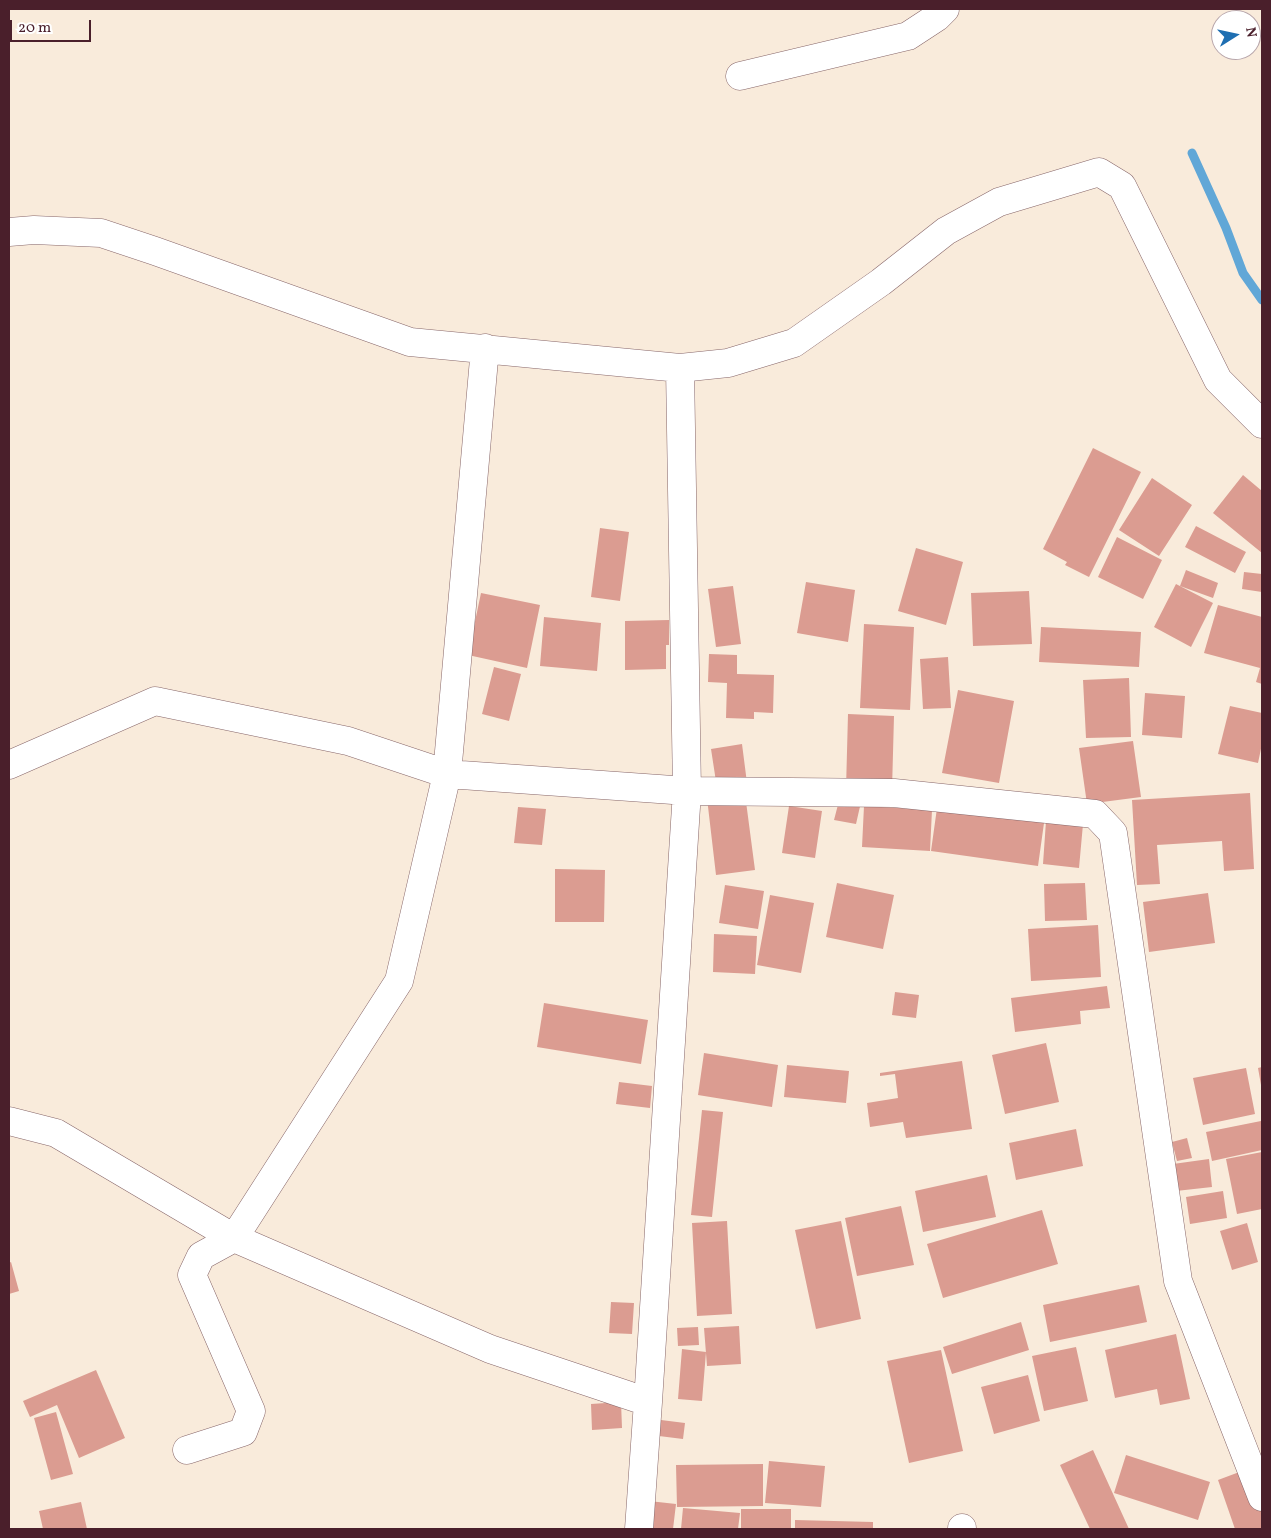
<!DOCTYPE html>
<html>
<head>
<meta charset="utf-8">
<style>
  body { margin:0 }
  #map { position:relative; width:1271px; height:1538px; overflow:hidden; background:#f9ebdb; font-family:Vollkorn,serif }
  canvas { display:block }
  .frame { position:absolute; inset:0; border:10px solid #4a1f2b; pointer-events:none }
  .north { position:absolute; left:1211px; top:10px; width:50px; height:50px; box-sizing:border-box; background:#fff; border:1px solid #b7a5aa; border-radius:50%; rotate:80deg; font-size:14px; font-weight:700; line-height:20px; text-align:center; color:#4a1f2b }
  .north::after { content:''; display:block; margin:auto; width:18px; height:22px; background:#1f6fb2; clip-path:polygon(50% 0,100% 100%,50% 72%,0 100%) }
  .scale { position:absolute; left:10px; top:20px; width:81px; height:22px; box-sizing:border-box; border:2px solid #4a1f2b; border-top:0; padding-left:6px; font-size:15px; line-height:18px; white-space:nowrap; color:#4a1f2b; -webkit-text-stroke:4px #fff; paint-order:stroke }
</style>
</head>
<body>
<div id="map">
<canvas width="1271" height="1538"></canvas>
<div class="frame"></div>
<div class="north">N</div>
<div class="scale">20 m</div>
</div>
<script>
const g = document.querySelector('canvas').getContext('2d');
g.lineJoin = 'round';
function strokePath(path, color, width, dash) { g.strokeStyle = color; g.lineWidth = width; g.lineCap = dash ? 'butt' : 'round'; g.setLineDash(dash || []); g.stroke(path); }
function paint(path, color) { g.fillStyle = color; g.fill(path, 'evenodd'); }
strokePath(new Path2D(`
  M 1192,153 L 1226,228 L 1243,273 L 1262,300`), '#61a7d7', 9);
paint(new Path2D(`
  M 1093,448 L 1141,472 L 1089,577 L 1065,565 L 1067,562 L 1043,549 Z
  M 1243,475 L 1262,491 L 1262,553 L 1213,513 Z
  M 1152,478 L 1192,505 L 1159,556 L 1119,530 Z
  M 1196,526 L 1246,552 L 1235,573 L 1185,547 Z
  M 600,528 L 629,532 L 620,601 L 591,597 Z
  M 1117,537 L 1162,560 L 1143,599 L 1098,577 Z
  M 916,548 L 963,562 L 946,625 L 898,611 Z
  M 1186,570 L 1218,583 L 1213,598 L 1180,586 Z
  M 1244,572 L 1262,574 L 1262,592 L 1242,589 Z
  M 806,582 L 855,590 L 848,642 L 797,633 Z
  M 1176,584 L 1213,603 L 1191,647 L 1154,627 Z
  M 733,586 L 741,644 L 716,647 L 708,589 Z
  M 1029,591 L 1032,644 L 973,646 L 971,593 Z
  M 481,593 L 540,605 L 527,668 L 468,655 Z
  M 1218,605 L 1262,617 L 1262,684 L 1256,682 L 1260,668 L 1204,653 Z
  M 544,617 L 601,623 L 597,671 L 540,666 Z
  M 669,620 L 669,645 L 666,645 L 666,669 L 625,670 L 625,621 Z
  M 864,624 L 914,627 L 910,710 L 860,708 Z
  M 1041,627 L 1141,632 L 1139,667 L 1039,662 Z
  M 709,654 L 737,655 L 737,674 L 774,675 L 773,713 L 754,712 L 754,719 L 726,718 L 727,683 L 708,682 Z
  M 948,657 L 951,708 L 923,709 L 920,659 Z
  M 494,667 L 521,674 L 509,721 L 482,714 Z
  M 1129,678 L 1131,737 L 1086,738 L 1083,680 Z
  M 958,690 L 1014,701 L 999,783 L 942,773 Z
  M 1145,693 L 1185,696 L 1182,738 L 1142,735 Z
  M 1230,706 L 1262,713 L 1262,744 L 1258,763 L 1218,754 Z
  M 848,714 L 894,716 L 892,790 L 846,789 Z
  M 1133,741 L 1141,797 L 1087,804 L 1079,748 Z
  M 742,744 L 747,783 L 717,788 L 711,749 Z
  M 1250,793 L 1254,869 L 1224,871 L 1222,841 L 1157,845 L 1160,884 L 1137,885 L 1132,800 Z
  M 745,794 L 755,870 L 716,875 L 707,798 Z
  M 840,797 L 861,802 L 856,824 L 834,820 Z
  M 789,806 L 822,811 L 815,858 L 782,853 Z
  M 864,806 L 932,810 L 930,851 L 862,847 Z
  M 518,807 L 546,809 L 542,845 L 514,843 Z
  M 937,808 L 1044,823 L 1038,866 L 931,851 Z
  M 1046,821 L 1083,824 L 1079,868 L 1043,864 Z
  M 555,869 L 605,870 L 604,922 L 555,922 Z
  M 837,883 L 894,895 L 883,949 L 826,937 Z
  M 1085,883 L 1087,920 L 1045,921 L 1044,884 Z
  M 725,885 L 764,891 L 758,929 L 719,923 Z
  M 1208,893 L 1215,943 L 1149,952 L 1143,902 Z
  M 770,895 L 814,903 L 801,973 L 757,965 Z
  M 1098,925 L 1101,977 L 1031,981 L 1028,929 Z
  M 714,934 L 757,936 L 755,974 L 713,972 Z
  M 1107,986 L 1110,1008 L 1080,1011 L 1081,1024 L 1015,1032 L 1011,998 Z
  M 895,992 L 919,995 L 916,1018 L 892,1015 Z
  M 544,1003 L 648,1020 L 641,1064 L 537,1047 Z
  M 1046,1043 L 1059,1102 L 1005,1114 L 992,1055 Z
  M 704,1053 L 778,1065 L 772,1107 L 698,1095 Z
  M 962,1061 L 972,1129 L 906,1138 L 903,1122 L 870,1127 L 867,1103 L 898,1098 L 895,1074 L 880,1076 L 880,1073 Z
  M 787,1065 L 849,1071 L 846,1103 L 784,1097 Z
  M 1262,1067 L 1262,1085 L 1261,1085 L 1258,1068 Z
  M 1246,1068 L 1255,1114 L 1203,1125 L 1193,1078 Z
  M 619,1082 L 652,1086 L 650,1108 L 616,1104 Z
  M 702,1110 L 723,1112 L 712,1217 L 691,1215 Z
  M 1261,1121 L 1262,1150 L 1212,1161 L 1206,1132 Z
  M 1076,1129 L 1083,1166 L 1016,1180 L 1009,1143 Z
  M 1187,1138 L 1192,1158 L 1177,1161 L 1172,1142 Z
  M 1262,1152 L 1262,1209 L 1237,1214 L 1226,1159 Z
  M 1209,1159 L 1212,1187 L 1176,1191 L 1173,1164 Z
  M 987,1175 L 996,1217 L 923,1232 L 915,1191 Z
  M 1223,1191 L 1227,1218 L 1190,1224 L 1186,1197 Z
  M 901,1206 L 914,1265 L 857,1276 L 845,1218 Z
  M 1042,1210 L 1058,1264 L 943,1298 L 927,1244 Z
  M 727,1221 L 732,1314 L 697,1316 L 692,1223 Z
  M 841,1221 L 861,1319 L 816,1329 L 795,1230 Z
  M 1247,1223 L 1258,1262 L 1232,1270 L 1220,1231 Z
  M 11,1262 L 19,1291 L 9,1294 L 9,1263 Z
  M 1139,1285 L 1147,1322 L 1050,1342 L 1043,1305 Z
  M 611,1302 L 634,1303 L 632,1334 L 609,1333 Z
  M 1021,1322 L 1029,1350 L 952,1374 L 943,1347 Z
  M 739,1326 L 741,1364 L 707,1366 L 704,1328 Z
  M 698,1327 L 699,1345 L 678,1346 L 677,1328 Z
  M 1176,1334 L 1190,1399 L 1160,1405 L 1157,1389 L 1115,1398 L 1105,1350 Z
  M 1076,1347 L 1088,1401 L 1044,1411 L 1032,1356 Z
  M 682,1349 L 706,1352 L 702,1401 L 678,1399 Z
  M 941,1350 L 963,1451 L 909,1463 L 887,1361 Z
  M 96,1370 L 125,1438 L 79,1458 L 57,1405 L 30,1417 L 23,1401 Z
  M 1028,1375 L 1040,1421 L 994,1434 L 981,1387 Z
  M 621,1402 L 622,1428 L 592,1430 L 591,1404 Z
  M 56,1412 L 73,1474 L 51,1480 L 34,1418 Z
  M 661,1420 L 685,1423 L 683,1439 L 659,1436 Z
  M 1093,1450 L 1129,1529 L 1090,1529 L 1060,1465 Z
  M 1126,1455 L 1210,1482 L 1198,1520 L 1114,1493 Z
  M 769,1461 L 825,1466 L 821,1507 L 765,1503 Z
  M 763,1464 L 763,1506 L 677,1507 L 676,1465 Z
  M 1250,1468 L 1262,1502 L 1262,1529 L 1235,1529 L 1218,1480 Z
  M 649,1501 L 676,1504 L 673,1529 L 647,1529 Z
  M 81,1502 L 87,1529 L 43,1529 L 39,1511 Z
  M 683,1508 L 740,1513 L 738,1529 L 681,1529 Z
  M 741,1509 L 791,1509 L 791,1529 L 741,1529 Z
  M 795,1520 L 873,1522 L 873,1529 L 795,1529 Z`), '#db9c91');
const street = new Path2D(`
  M 740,76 L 908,36 L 937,17 L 945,9
  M 9,232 L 34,230 L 101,233 L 155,251 L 410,342 L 680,368 L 728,363 L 794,343 L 881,282 L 946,231 L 999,202 L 1099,172 L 1122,186 L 1218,380 L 1262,424
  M 9,765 L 155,701 L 348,741 L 447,774 L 687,791 L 894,793 L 1095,814 L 1113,833 L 1178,1281 L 1262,1497
  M 9,1121 L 56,1133 L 234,1238 L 490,1349 L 648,1402
  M 187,1450 L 243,1432 L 251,1411 L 192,1275 L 201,1256 L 234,1238 L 399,981 L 447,774 L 485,348
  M 962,1528 L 962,1529
  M 639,1529 L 648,1402 L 687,791 L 680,368`);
strokePath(street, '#876669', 29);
strokePath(street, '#fff', 28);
</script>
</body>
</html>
